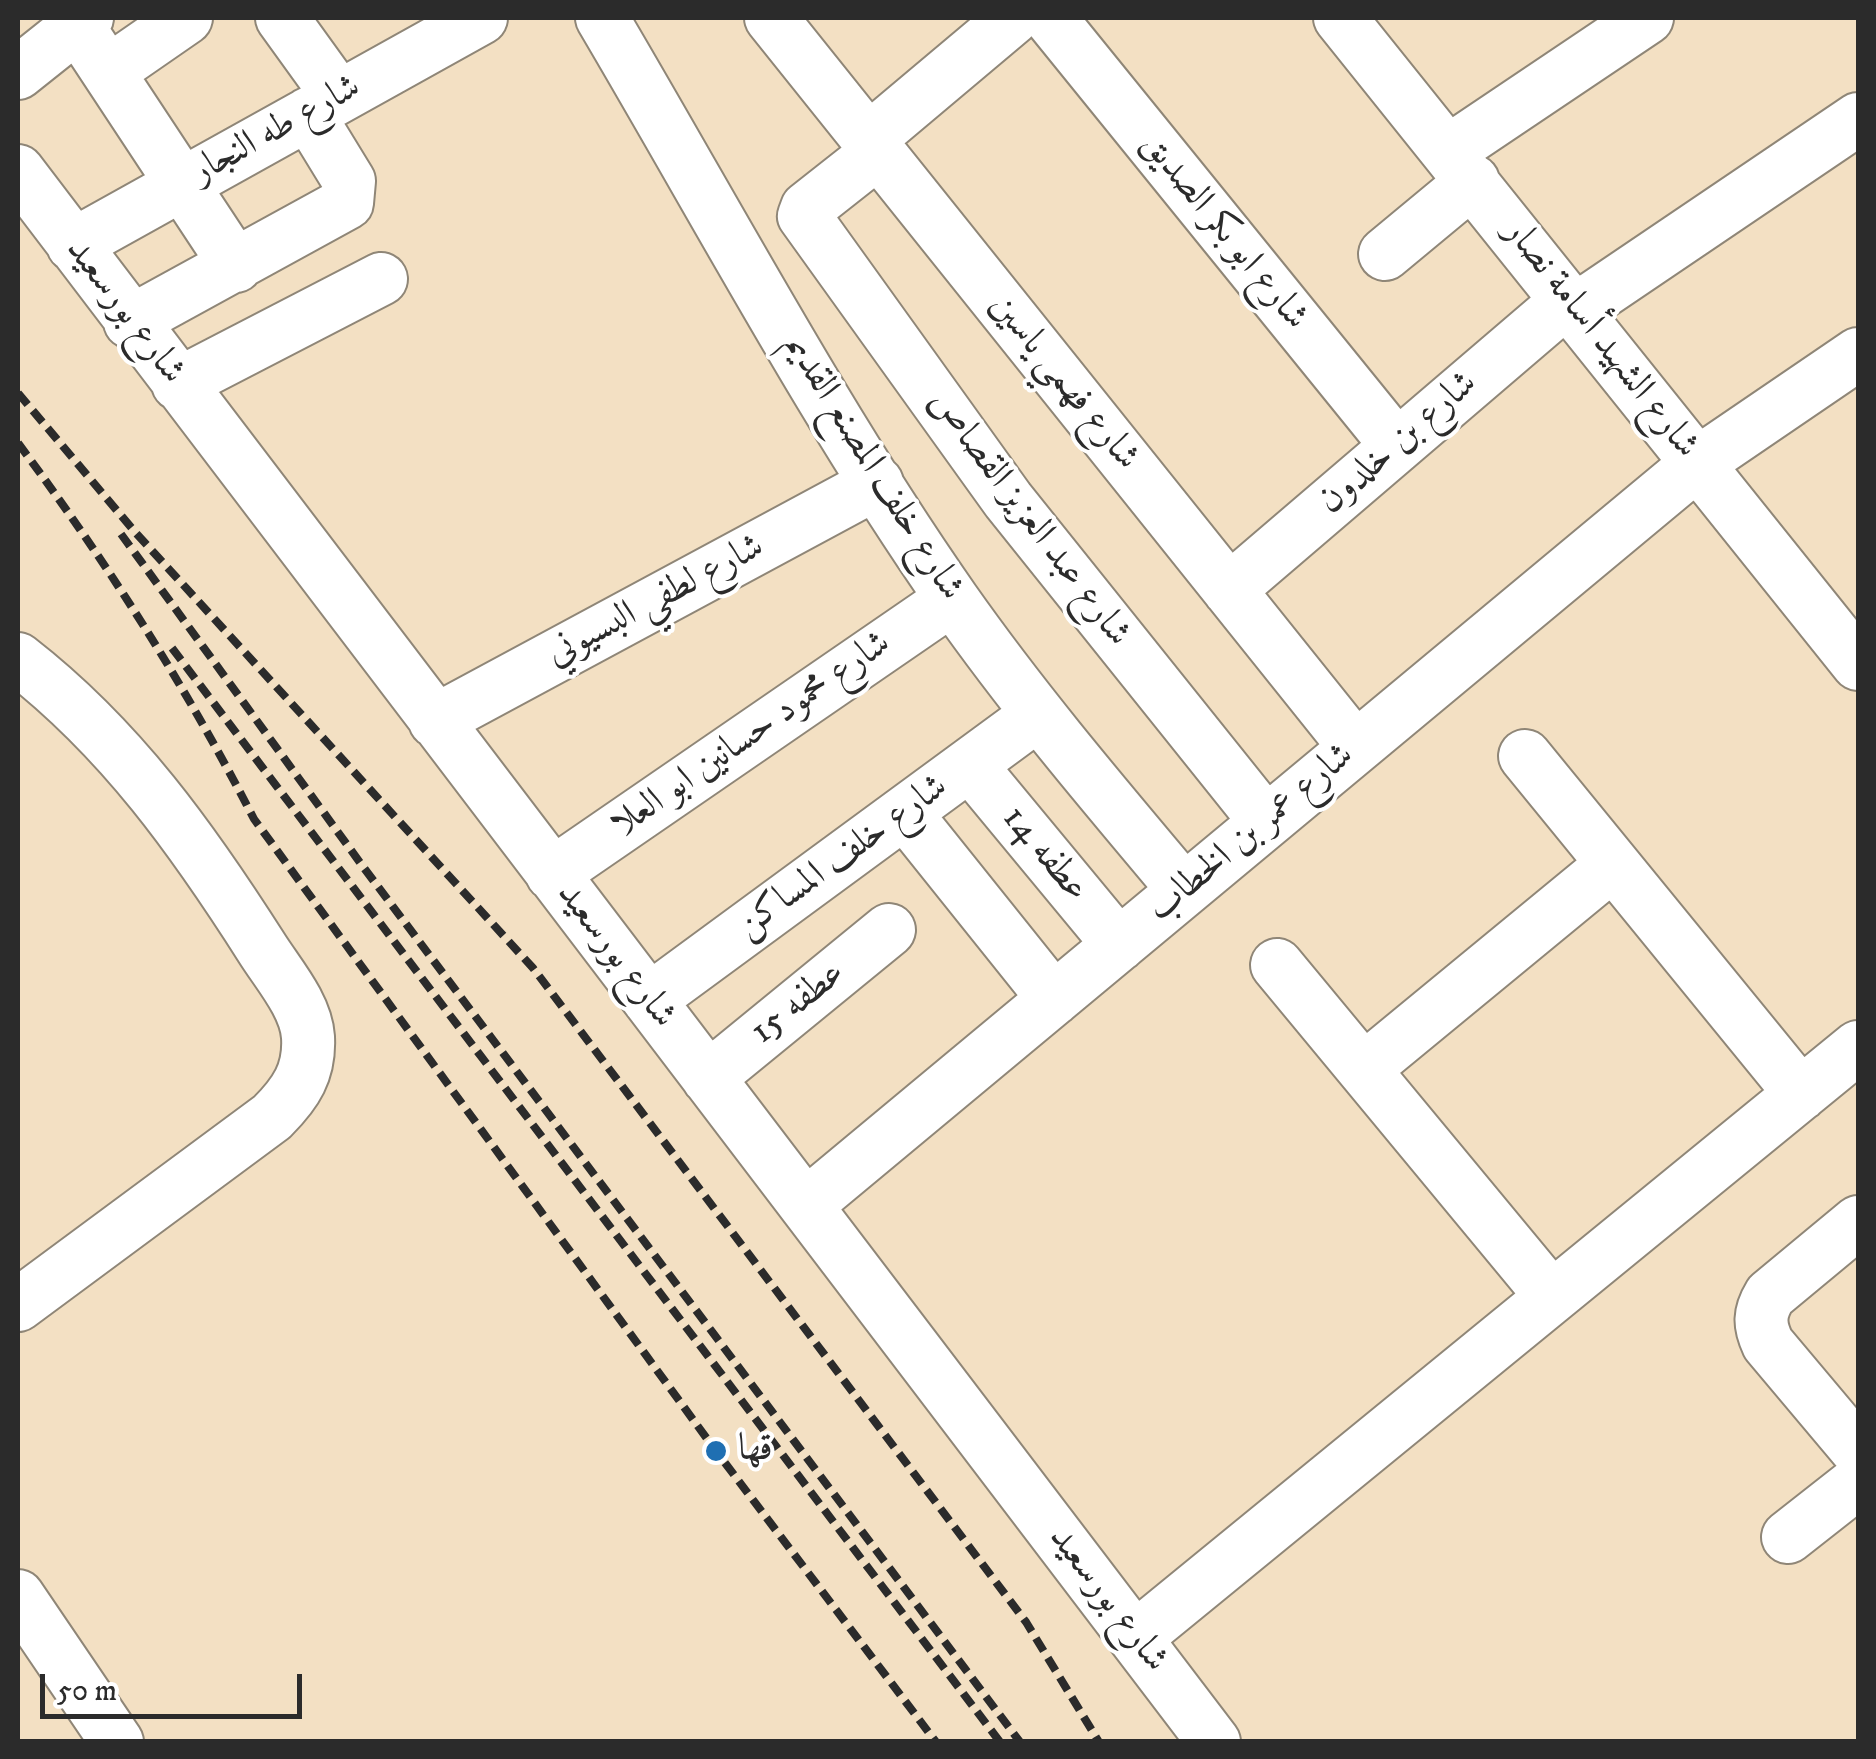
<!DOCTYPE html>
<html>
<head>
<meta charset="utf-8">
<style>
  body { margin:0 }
  #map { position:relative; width:1876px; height:1759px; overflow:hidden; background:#f3e0c3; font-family:"IM FELL DW Pica",serif }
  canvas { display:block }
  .frame { position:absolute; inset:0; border:20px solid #2b2b2b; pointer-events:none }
  .scale { position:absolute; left:40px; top:1674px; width:262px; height:45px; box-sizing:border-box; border:5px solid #2b2b2b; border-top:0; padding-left:12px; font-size:30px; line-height:35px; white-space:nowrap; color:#2b2b2b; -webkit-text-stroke:8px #fff; paint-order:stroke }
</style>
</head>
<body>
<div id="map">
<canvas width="1876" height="1759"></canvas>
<div class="frame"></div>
<div class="scale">50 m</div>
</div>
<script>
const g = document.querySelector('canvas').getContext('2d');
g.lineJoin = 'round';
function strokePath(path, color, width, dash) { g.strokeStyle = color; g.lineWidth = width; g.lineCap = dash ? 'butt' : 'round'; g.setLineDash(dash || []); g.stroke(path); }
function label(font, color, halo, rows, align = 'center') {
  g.font = font + ' "IM FELL DW Pica",Amiri,serif'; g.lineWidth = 8; g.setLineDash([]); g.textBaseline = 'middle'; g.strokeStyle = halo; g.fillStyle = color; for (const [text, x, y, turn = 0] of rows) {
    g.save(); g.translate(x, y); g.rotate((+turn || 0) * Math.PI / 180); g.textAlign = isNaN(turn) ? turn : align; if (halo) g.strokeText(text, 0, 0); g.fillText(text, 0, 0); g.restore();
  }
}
const minor = new Path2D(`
  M 282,18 L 339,97
  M 602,18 C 716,211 825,417 953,600 C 1024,701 1104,795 1184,890
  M 771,18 L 1355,747
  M 1050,18 L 1397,446
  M 1340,18 L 1858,664
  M 77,25 L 236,266
  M 108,72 L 186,18
  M 18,73 L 87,18
  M 868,140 L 1013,18
  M 1449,151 L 1647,18
  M 878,152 L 807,208 L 804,216 L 1008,500 L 1266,822
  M 18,171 L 1214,1742
  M 73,245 L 481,18
  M 1385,254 L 1473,181
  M 1577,309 L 1858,119
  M 130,322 L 347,203 L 349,181 L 308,114
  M 178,384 L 381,279
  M 1229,590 L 1569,299
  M 18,659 C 121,739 193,840 263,950 C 279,975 306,1006 308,1037 C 310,1072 296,1093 272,1117 L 18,1305
  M 435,721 L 877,483
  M 1525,756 L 1801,1094
  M 970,765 L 1119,945
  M 905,813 L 1054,999
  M 552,874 L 952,599
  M 1277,965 L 1552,1297
  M 649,1000 L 1037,715
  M 1364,1069 L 1613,864
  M 708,1078 L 889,930
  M 806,1205 L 1698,463 L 1858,354
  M 1858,1222 L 1770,1295 C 1759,1313 1759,1325 1768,1344 L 1858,1451
  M 1788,1537 L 1858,1482
  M 18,1596 L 117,1742
  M 1135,1638 L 1858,1047`);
strokePath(minor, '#8f8677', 56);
strokePath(minor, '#fff', 52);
strokePath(new Path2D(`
  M 18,393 L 135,532 L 533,968 L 1026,1622 L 1099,1742
  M 18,443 C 108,564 185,685 254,819 L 716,1451 L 936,1742
  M 121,534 L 364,868 L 1020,1742
  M 172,648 L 1000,1742`), '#2b2b2b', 8, [15, 8]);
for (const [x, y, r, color] of [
  [716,1451,12,"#1f6fb2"]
]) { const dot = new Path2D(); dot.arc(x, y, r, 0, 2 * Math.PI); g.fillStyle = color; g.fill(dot); strokePath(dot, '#fff', 4); }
label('38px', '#2b2b2b', '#fff', [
  ["شارع طه النجار",277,131,-29],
  ["شارع ابو بكر الصديق",1223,232,51],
  ["شارع بورسعيد",124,312,53],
  ["شارع الشهيد أسامة نصار",1600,340,52],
  ["شارع فهمي ياسين",1063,383,51],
  ["شارع بن خلدون",1399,444,-41],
  ["شارع خلف المصنع القديم",872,468,58],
  ["شارع عبد العزيز القصاص",1028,519,53],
  ["شارع لطفي البسيوني",656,602,-28],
  ["شارع محمود حسانين ابو العلا",752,736,-35],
  ["شارع عمر بن الخطاب",1252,834,-40],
  ["عطفه 14",1044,855,50],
  ["شارع خلف المساكن",843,858,-36],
  ["شارع بورسعيد",615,956,53],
  ["عطفه 15",799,1004,-39],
  ["شارع بورسعيد",1107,1600,53]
]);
label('38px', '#2b2b2b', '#fff', [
  ["قها",738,1451]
], 'left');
</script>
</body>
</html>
